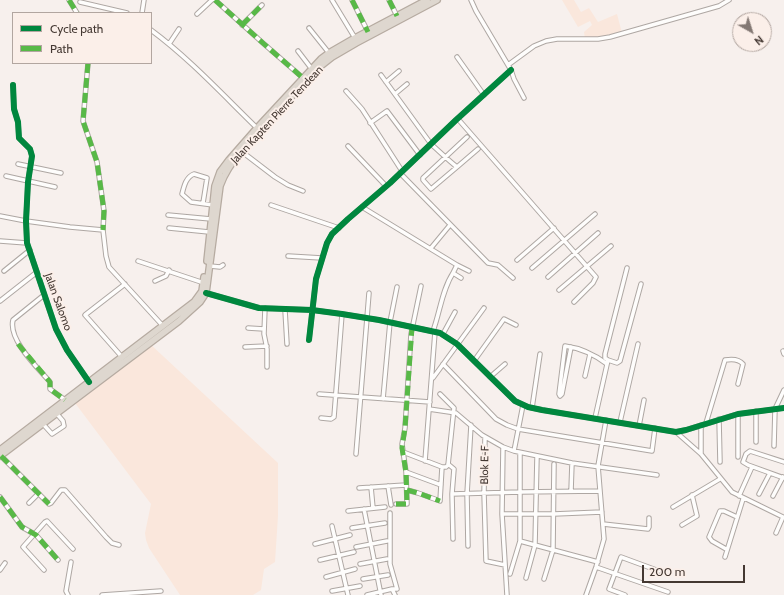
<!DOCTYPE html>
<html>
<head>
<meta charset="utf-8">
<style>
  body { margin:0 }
  #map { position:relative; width:784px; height:595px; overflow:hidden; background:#f7f0ed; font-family:Cabin,sans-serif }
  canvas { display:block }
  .legend { position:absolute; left:12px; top:12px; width:140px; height:52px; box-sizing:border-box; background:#fbefe9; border:1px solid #b2a6a0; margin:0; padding:5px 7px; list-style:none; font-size:12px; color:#443832 }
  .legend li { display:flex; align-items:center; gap:8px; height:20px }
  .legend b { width:20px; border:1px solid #b2a6a0 }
  .north { position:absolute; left:732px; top:12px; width:40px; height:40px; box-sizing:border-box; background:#fbefe9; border:1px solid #b2a6a0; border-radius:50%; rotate:141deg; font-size:11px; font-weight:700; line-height:16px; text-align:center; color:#443832 }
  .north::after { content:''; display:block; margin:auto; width:14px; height:18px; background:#837873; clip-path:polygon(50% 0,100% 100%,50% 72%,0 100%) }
  .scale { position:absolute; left:642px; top:565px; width:103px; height:18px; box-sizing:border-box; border:2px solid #443832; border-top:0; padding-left:5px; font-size:12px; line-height:14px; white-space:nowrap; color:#443832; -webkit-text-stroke:3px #fbefe9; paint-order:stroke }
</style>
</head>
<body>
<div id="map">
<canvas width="784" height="595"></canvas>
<ul class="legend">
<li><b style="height:5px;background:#00873e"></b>Cycle path</li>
<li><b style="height:5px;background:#58b947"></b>Path</li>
</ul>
<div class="north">N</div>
<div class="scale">200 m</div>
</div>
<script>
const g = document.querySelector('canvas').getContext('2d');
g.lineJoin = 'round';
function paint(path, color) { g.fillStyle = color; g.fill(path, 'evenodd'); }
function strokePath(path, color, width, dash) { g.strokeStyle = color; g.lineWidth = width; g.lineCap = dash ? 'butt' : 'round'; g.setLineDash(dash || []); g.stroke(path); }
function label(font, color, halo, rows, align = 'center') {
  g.font = font + ' Cabin,sans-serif'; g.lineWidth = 4; g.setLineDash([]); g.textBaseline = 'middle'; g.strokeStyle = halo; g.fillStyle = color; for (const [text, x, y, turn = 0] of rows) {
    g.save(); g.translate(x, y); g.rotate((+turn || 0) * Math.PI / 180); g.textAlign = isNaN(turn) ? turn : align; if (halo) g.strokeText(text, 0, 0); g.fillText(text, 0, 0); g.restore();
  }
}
paint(new Path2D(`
  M 562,0 L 574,0 L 581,12 L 589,8 L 598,22 L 617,14 L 622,33 L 613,36 L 585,39 L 584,32 L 592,25 L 590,21 L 578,27 Z
  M 149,343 L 278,463 L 278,516 L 275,562 L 264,569 L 261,590 L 253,595 L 180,595 L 149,548 L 146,540 L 145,533 L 151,504 L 72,399 Z`), '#fae7dc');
const minor = new Path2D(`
  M 69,0 L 77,13
  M 215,0 L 264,44 L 303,78
  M 332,0 L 355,38
  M 352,0 L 368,32
  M 389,0 L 397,16
  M 471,0 L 476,11 L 511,70 L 514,79 L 524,98
  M 80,2 L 127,13
  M 142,13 L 144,0
  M 197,14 L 212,0
  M 242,25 L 262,5
  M 309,28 L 329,53
  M 151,30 C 190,59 222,94 257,128
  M 169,44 L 179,29
  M 298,51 L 311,68
  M 457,57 L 484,95
  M 88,63 L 83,121 L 97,162 L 104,211 L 103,230
  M 508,65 L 534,46 L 546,41 L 557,39 L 598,39 L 610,37 L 719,6 L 729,0
  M 381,75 L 431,144 C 440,152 448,160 457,167 L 431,189 L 423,180 L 423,178 L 467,137
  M 386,82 L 399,71
  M 13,85 L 14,109 L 18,122 L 19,138 L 30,149 L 32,156 L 28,182 L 26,221 L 27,243 L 56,329 L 67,350 L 89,382
  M 346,91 L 362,109 L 402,171
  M 395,94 L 407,84
  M 458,119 L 596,277 L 593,283 L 574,302
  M 370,123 L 387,111 L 420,155
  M 348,146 L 386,186
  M 241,151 L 275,177 L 288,185 L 303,191
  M 18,164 L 61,173
  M 457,167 L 478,149
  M 400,173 L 488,263 L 498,265 L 513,278
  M 6,176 L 55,187
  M 203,203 L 207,178 L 194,174 C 186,177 184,186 182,194 L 191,202 L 213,205
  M 271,205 L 339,228
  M 362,207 L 457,265 L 453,273
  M 168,215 L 211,219
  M 0,216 L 26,221 L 70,227 L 103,230 L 106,256 L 109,267 L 163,326
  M 169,228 L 209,232
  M 0,241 L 27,243
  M 431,248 L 450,225
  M 288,256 L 322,258
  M 517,260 L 554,228
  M 138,261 L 204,283
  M 457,265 L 469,271
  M 210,266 L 220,267 L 223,265
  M 532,268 L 595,214
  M 4,271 L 30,250
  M 548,277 L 598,233
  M 155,281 L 166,276 L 169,270
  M 559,290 L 611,246
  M 206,293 L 259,308 L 312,310 L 342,314 L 379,320 L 440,333 L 457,344 L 515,401 L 528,407 L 542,410 L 676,432 L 686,430 L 738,414 L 784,408
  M 44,295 L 13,320 C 8,340 38,368 50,382 L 50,389 L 65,400
  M 0,301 L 37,272
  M 265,308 L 264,334 L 267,349 L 267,367
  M 285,310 L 287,344
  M 248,328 L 264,329
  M 433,331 C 440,312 442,290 453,273 L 461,278
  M 443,334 L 455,312
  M 309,340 L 316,279 L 327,243 L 332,234 L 348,219 L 390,183 L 456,120 L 511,70
  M 245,347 L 267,346
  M 571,347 L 562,394 L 560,396 L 559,394 L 565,346 C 580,348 595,355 607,364
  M 783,351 L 784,354
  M 122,357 L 85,315 L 125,284
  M 608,360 L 605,358 L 605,354 L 627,268
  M 474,361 L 504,319 L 516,325
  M 443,364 L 496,419 L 507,425 L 518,429 L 652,451 L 655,428
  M 585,376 L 590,354
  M 490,377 L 505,364
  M 433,378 L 484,308
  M 319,394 L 430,402
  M 383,399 L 390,322 L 397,287
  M 532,408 L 540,354
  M 429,409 L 456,413 L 482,435 L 503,447 L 514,451 L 523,405
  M 321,418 L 331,419 L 334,417 L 342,314
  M 595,418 L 608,360 L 617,363 L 620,361 L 641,284
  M 719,419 L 720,462
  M 620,422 L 638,344
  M 706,423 L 725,360 C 731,359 739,359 743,364 L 738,384
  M 43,424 L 52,434 L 64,426 L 63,421 L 57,414
  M 701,425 L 701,454
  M 639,426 L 644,400
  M 676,432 L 701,454 L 732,492 L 783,517 L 776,533
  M 485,437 L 484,493 L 486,561 L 505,565
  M 756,442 L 756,411
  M 774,446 L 775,409 L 784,390
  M 503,447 L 502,514 L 507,595
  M 514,451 L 572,463 L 657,475
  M 403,452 L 442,467 L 446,467 L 448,465 L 454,408 L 440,394
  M 356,454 L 369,293
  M 1,456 L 49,504 L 51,503 L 61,490 L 65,490 L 106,537 L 112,543 L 119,545
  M 738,457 L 738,414
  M 425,461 L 435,332
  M 784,462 L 750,451 L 746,454 L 743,462 L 748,465 L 784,478
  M 448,464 L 454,469 L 452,494 L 453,539
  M 406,472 L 441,485
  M 388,486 L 391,505
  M 371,487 L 373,508
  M 359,488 L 406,485
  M 407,490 L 418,493 L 440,501 L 442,467
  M 571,491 L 572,463
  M 452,494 L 520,492 L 599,491
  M 759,494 L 770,473
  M 739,496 L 752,467
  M 773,496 L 783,477
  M 0,497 L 22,527 L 36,535 L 58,560
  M 29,503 L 38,494
  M 396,504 L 407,504 L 406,472 L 402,444 L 405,428 L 411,334 L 421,286
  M 673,507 L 720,479
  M 364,509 L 381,595
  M 348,511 L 385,507
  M 390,513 L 390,564 L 397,589 L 392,589 L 395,595
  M 502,514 L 554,514 L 602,512
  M 603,524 L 648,529 L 649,527 L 649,518
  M 682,525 L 697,516 L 692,495
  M 332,526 L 348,595
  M 352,528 L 385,523
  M 520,541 L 598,562
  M 315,544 L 350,535
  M 468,546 L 467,494 L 471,425
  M 356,547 L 387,541
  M 726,549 L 712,541 L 709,537 L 720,511 L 724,511 L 737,517
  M 725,557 L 743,499
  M 320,560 L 354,552
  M 360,564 L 387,559
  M 596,567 L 668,592
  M 0,570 L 5,563
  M 44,570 L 23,547 L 45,522 L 47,521 L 73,549
  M 510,574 L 520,541 L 520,453
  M 326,577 L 355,569
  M 526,578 L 535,545 L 537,457
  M 363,579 L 388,575
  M 544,579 L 553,550 L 554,464
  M 332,591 L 360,586
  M 68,595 L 66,591 L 71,562
  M 102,595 L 161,591
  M 367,595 L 392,589
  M 586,595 L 596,567 L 604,539 L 598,466 L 606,420
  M 625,595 L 609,589 L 621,557 L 659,571`);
const highway = new Path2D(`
  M 207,261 L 213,205 L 215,186 L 220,172 L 229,160 L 257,128 L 321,59 L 329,53 L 355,38 L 427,0
  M 0,450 L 194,302 L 202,291 L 204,277
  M 0,456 L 179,321 L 200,302 L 206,293 L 220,186 C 225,172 232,163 241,151 L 318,68 L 332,57 L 356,43 L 437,0`);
strokePath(minor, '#aea7a3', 5.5);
strokePath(highway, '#b6aba1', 8);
strokePath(minor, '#fefdfc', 3.5);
strokePath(highway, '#ded7cf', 5.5);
strokePath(new Path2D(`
  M 69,0 L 77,13
  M 215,0 L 264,44 L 303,78
  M 352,0 L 368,32
  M 389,0 L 397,16
  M 242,25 L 262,5
  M 88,63 L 83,121 L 97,162 L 104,211 L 103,230
  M 18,344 L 50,382 L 50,389 L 65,400
  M 1,456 L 49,504
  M 407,490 L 418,493 L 440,501
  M 0,497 L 22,527 L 36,535 L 58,560
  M 396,504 L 407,504 L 406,472 L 402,448 L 405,428 L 412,327`), '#58b947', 5, [10, 5]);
strokePath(new Path2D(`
  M 13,85 L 14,109 L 18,122 L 19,138 L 30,149 L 32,156 L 28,182 L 26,221 L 27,243 L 56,329 L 67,350 L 89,382
  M 206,293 L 259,308 L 312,310 L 342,314 L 379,320 L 440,333 L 457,344 L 515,401 L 528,407 L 542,410 L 676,432 L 686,430 L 738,414 L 784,408
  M 309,340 L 316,279 L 327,243 L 332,234 L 348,219 L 390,183 L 456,120 L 511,70`), '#00873e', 6);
label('11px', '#443832', '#fbefe9', [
  ["Jalan Kapten Pierre Tendean",277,115,-47],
  ["Jalan Salomo",58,302,70],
  ["Blok E-F",485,465,-89]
]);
</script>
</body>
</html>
